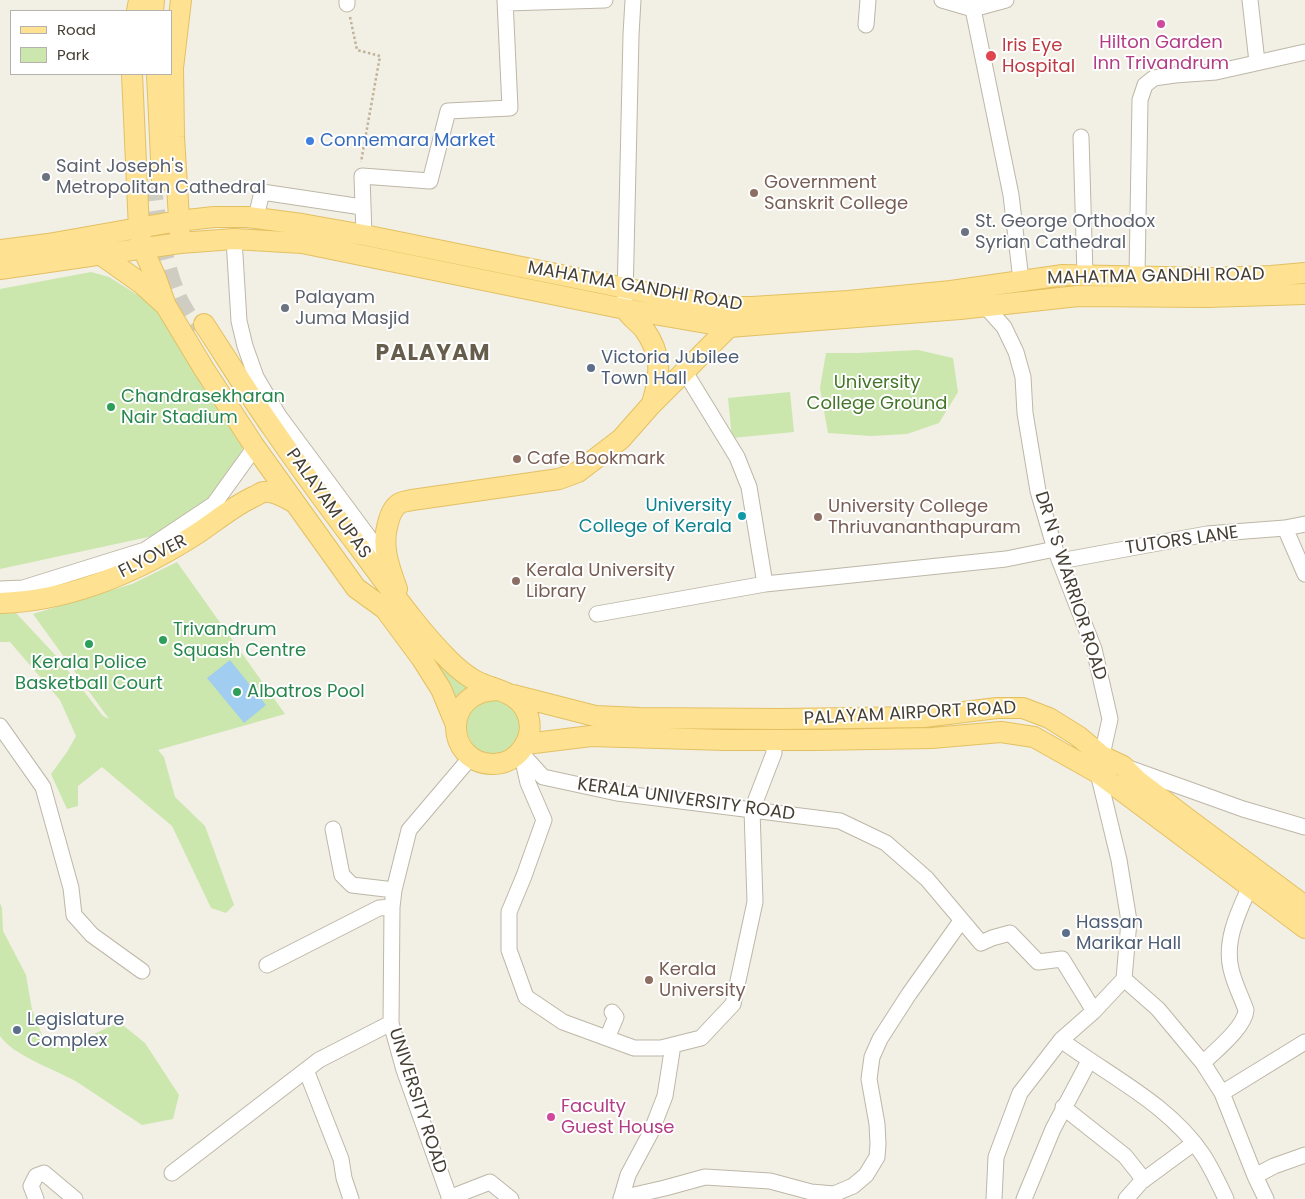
<!DOCTYPE html>
<html>
<head>
<meta charset="utf-8">
<style>
  body { margin:0 }
  #map { position:relative; width:1305px; height:1199px; overflow:hidden; background:#f2efe5; font-family:Poppins,sans-serif }
  canvas { display:block }
  .legend { position:absolute; left:10px; top:10px; width:162px; height:65px; box-sizing:border-box; background:#fff; border:1px solid #b5b2ae; margin:0; padding:6px 9px; list-style:none; font-size:15px; color:#453f34 }
  .legend li { display:flex; align-items:center; gap:10px; height:25px }
  .legend b { width:25px; border:1px solid #b5b2ae }
</style>
</head>
<body>
<div id="map">
<canvas width="1305" height="1199"></canvas>
<ul class="legend">
<li><b style="height:6px;background:#fee292"></b>Road</li>
<li><b style="height:14px;background:#cbe7ad"></b>Park</li>
</ul>
</div>
<script>
const g = document.querySelector('canvas').getContext('2d');
g.lineJoin = 'round';
function paint(path, color) { g.fillStyle = color; g.fill(path, 'evenodd'); }
function strokePath(path, color, width, dash) { g.strokeStyle = color; g.lineWidth = width; g.lineCap = dash ? 'butt' : 'round'; g.setLineDash(dash || []); g.stroke(path); }
function label(font, color, halo, rows, align = 'center') {
  g.font = font + ' Poppins,sans-serif'; g.lineWidth = 4; g.setLineDash([]); g.textBaseline = 'middle'; g.strokeStyle = halo; g.fillStyle = color; for (const [text, x, y, turn = 0] of rows) {
    g.save(); g.translate(x, y); g.rotate((+turn || 0) * Math.PI / 180); g.textAlign = isNaN(turn) ? turn : align; if (halo) g.strokeText(text, 0, 0); g.fillText(text, 0, 0); g.restore();
  }
}
paint(new Path2D(`
  M 91,272 L 109,277 L 155,306 L 245,444 L 235,464 L 205,502 L 153,536 L 0,569 L 0,289 Z
  M 918,350 L 953,358 L 958,392 L 939,423 L 907,434 L 871,436 L 828,433 L 820,388 L 826,353 L 857,353 Z
  M 790,392 L 794,432 L 732,438 L 728,398 Z
  M 177,562 L 285,714 L 158,750 L 164,757 L 175,797 L 205,826 L 234,905 L 226,913 L 211,908 L 172,826 L 102,767 L 78,786 L 78,806 L 67,809 L 51,774 L 67,752 L 76,736 L 60,700 L 10,642 L 0,642 L 0,614 L 16,613 L 58,658 L 103,716 L 109,719 L 33,614 L 132,584 Z
  M 422,642 L 476,684 C 464,690 460,695 455,707 Z
  M 485,698 L 514,702 L 524,737 L 500,755 C 495,755 489,755 484,753 C 468,747 461,722 472,708 C 475,704 481,701 485,698 Z
  M 0,903 L 2,908 L 3,931 L 26,975 L 32,1010 L 46,1045 L 65,1048 L 119,1022 L 145,1043 L 179,1095 L 173,1119 L 142,1125 C 120,1111 99,1096 77,1082 C 55,1069 15,1057 0,1036 Z`), '#cbe7ad');
paint(new Path2D(`
  M 230,660 L 266,705 L 244,723 L 207,678 Z`), '#a0cdf0');
strokePath(new Path2D(`
  M 151,181 C 156,221 162,263 178,300 C 183,310 190,320 196,330`), '#cfccc2', 20, [20, 10]);
const minor = new Path2D(`
  M 347,0 L 347,4
  M 942,0 L 973,9
  M 968,0 L 973,9 L 1011,195 L 1021,280
  M 1250,0 L 1257,62
  M 506,3 L 605,0
  M 973,9 L 1006,0
  M 866,25 L 868,0
  M 1081,137 L 1085,275
  M 256,217 L 262,192 L 362,207
  M 364,235 L 362,176 L 430,181 L 448,111 L 510,108 L 505,0
  M 234,239 L 239,321 L 245,346 L 256,377 L 279,416 L 388,563
  M 1137,276 L 1140,100 L 1145,85 L 1154,78 L 1175,75 L 1216,72 L 1305,52
  M 625,298 L 631,35 L 633,0
  M 985,306 L 1004,327 L 1016,352 L 1023,377 L 1025,413 L 1038,491 L 1055,549 L 1094,649 L 1110,719 L 1098,773 L 1119,860 L 1129,921 L 1124,979 L 1094,1011 L 1061,1040 L 1020,1093 L 996,1157 L 994,1199
  M 685,372 L 737,457 L 749,487 L 765,584
  M 1285,528 L 1305,574
  M 1060,561 L 1207,534 L 1285,528 L 1305,524
  M 0,589 L 23,588 L 145,550 L 214,504 L 255,447
  M 597,614 L 765,584 L 1006,559 L 1055,549
  M 0,726 L 43,787 L 71,888 L 74,915 L 92,935 L 142,971
  M 521,752 L 528,783 L 544,820 L 524,876 L 509,912 L 509,950 L 526,997 L 563,1022 L 634,1048 L 661,1048 L 701,1038 L 733,1004 L 755,902 L 752,810 L 774,753 L 773,741
  M 523,755 L 543,777 L 617,793 L 840,821 L 886,843 L 927,879 L 981,943 L 992,938 L 1010,933 L 1038,962 L 1062,959 L 1094,1011
  M 1126,767 L 1243,809 L 1305,827
  M 333,829 L 342,875 L 352,885 L 394,890
  M 267,965 L 379,908 L 392,907
  M 1124,979 L 1158,1009 L 1203,1063 L 1222,1093 L 1255,1176 L 1266,1199
  M 607,1038 L 616,1017 L 612,1012
  M 1061,1040 C 1109,1076 1169,1104 1203,1155 C 1212,1169 1219,1184 1226,1199
  M 1203,1063 C 1216,1050 1245,1027 1246,1010 C 1241,996 1234,983 1231,969 C 1224,940 1239,911 1250,886
  M 306,1070 L 341,1159 L 344,1178 L 351,1199
  M 1222,1093 L 1305,1042
  M 1063,1107 L 1125,1156 L 1144,1180
  M 172,1173 L 319,1060 L 391,1023
  M 1255,1176 L 1274,1166 L 1305,1155
  M 449,1198 L 490,1182 L 511,1199
  M 621,1198 L 665,1188 L 705,1177 L 770,1181 L 811,1192 L 834,1194 L 853,1186 L 866,1175 L 877,1157 L 878,1144 L 877,1124 L 869,1079 L 872,1057 L 880,1039 L 909,994 L 961,921
  M 36,1199 L 31,1186 L 36,1176 L 44,1173 L 75,1199
  M 450,1199 L 404,1070 L 391,1023 L 392,907 L 394,890 L 409,830 L 471,757
  M 621,1199 L 628,1175 L 651,1132 L 665,1096 L 673,1045
  M 1024,1199 L 1053,1129 L 1089,1061
  M 1126,1199 L 1141,1182 L 1194,1143`);
const major = new Path2D(`
  M 137,11 L 139,0
  M 153,11 L 154,0
  M 132,74 L 139,229 L 143,249 L 156,278 L 166,306 L 204,369 L 255,447 L 356,588 L 385,609 L 422,659 L 441,689 L 456,725
  M 157,74 L 162,180
  M 180,235 L 174,137 L 173,68 L 181,0
  M 0,250 L 48,244 L 178,221 L 214,217 L 248,217 L 302,224 L 364,235 L 679,299 L 728,307 L 752,307 L 848,301 L 951,291 L 1063,275 L 1213,278 L 1271,276 L 1305,273
  M 100,254 L 142,284 L 163,303
  M 0,269 L 180,243 L 234,239 L 302,243 L 625,309 L 729,327 L 960,309 L 1078,296 L 1207,297 L 1305,294
  M 625,309 C 630,317 638,322 644,329 C 662,354 661,375 652,403
  M 204,324 C 227,359 249,395 273,429 C 302,471 333,513 364,554 C 391,590 417,628 449,660 C 457,668 467,676 476,681 C 494,690 516,691 526,711 C 538,735 519,765 492,764 C 446,763 440,691 498,690
  M 397,589 C 389,567 381,546 388,523 C 390,515 393,507 400,503 C 404,501 408,501 412,500 L 559,479 L 578,472 L 621,439 L 651,405 L 729,327
  M 0,603 C 70,601 137,572 195,535 C 215,522 232,507 253,497 C 256,496 260,493 263,492 C 274,490 286,498 295,503
  M 513,695 L 595,716 L 640,718 L 782,719 L 923,717 L 997,708 L 1023,708 L 1049,718 L 1078,736 L 1102,756 L 1123,766 L 1138,781 L 1188,819 L 1305,906
  M 526,744 L 591,736 L 725,740 L 816,740 L 932,738 L 1001,732 L 1034,737 L 1098,773 L 1305,928`);
strokePath(minor, '#beb7a7', 17);
strokePath(major, '#e3c062', 22);
strokePath(new Path2D(`
  M 350,17 L 357,50 L 380,56 L 361,162`), '#c0b399', 2.5, [2.5, 2.5]);
strokePath(minor, '#fff', 15);
strokePath(major, '#fee292', 20);
for (const [x, y, r, color] of [
  [1161,24,5,"#d1479c"],
  [991,56,6,"#e0444e"],
  [310,141,5,"#3f7fe0"],
  [46,177,5,"#6b7280"],
  [754,193,5,"#8d6e63"],
  [965,232,5,"#6b7280"],
  [285,308,5,"#6b7280"],
  [591,368,5,"#5c6f8a"],
  [111,407,5,"#2e9e5b"],
  [517,459,5,"#8d6e63"],
  [742,516,5,"#0f9aa8"],
  [818,517,5,"#8d6e63"],
  [516,581,5,"#8d6e63"],
  [163,640,5,"#2e9e5b"],
  [89,644,5,"#2e9e5b"],
  [237,692,5,"#2e9e5b"],
  [1066,933,5,"#5c6f8a"],
  [649,980,5,"#8d6e63"],
  [17,1030,5,"#5c6f8a"],
  [551,1117,5,"#d1479c"]
]) { const dot = new Path2D(); dot.arc(x, y, r, 0, 2 * Math.PI); g.fillStyle = color; g.fill(dot); strokePath(dot, '#fff', 2); }
label('18px', '#b23c85', '#fff', [
  ["Hilton Garden",1161,43],
  ["Inn Trivandrum",1161,64],
  ["Faculty",561,1107,"left"],
  ["Guest House",561,1128,"left"]
]);
label('18px', '#be3a42', '#fff', [
  ["Iris Eye",1002,46],
  ["Hospital",1002,67]
], 'left');
label('18px', '#366cbe', '#fff', [
  ["Connemara Market",320,141]
], 'left');
label('18px', '#5b616d', '#fff', [
  ["Saint Joseph's",56,167],
  ["Metropolitan Cathedral",56,188],
  ["St. George Orthodox",975,222],
  ["Syrian Cathedral",975,243],
  ["Palayam",295,298],
  ["Juma Masjid",295,319]
], 'left');
label('18px', '#785e54', '#fff', [
  ["Government",764,183],
  ["Sanskrit College",764,204],
  ["Cafe Bookmark",527,459],
  ["University College",828,507],
  ["Thriuvananthapuram",828,528],
  ["Kerala University",526,571],
  ["Library",526,592],
  ["Kerala",659,970],
  ["University",659,991]
], 'left');
label('18px', '#453f34', '#fff', [
  ["MAHATMA GANDHI ROAD",1156,277,-1],
  ["MAHATMA GANDHI ROAD",635,287,10],
  ["PALAYAM UPAS",328,504,54],
  ["TUTORS LANE",1182,541,-8],
  ["FLYOVER",153,557,-27],
  ["DR N S WARRIOR ROAD",1070,586,72],
  ["PALAYAM AIRPORT ROAD",910,714,-3],
  ["KERALA UNIVERSITY ROAD",686,800,8],
  ["UNIVERSITY ROAD",417,1101,72]
]);
label('18px', '#4e5e75', '#fff', [
  ["Victoria Jubilee",601,358],
  ["Town Hall",601,379],
  ["Hassan",1076,923],
  ["Marikar Hall",1076,944],
  ["Legislature",27,1020],
  ["Complex",27,1041]
], 'left');
label('18px', '#437628', '#fff', [
  ["University",877,383],
  ["College Ground",877,404]
]);
label('18px', '#27864d', '#fff', [
  ["Chandrasekharan",121,397],
  ["Nair Stadium",121,418],
  ["Trivandrum",173,630],
  ["Squash Centre",173,651],
  ["Kerala Police",89,663,"center"],
  ["Basketball Court",89,684,"center"],
  ["Albatros Pool",247,692]
], 'left');
label('18px', '#0d838f', '#fff', [
  ["University",732,506],
  ["College of Kerala",732,527]
], 'right');
g.letterSpacing = '1px';
label('bold 22px', '#675d4c', '#fff', [
  ["PALAYAM",433,354]
]);
g.letterSpacing = '0px';
</script>
</body>
</html>
